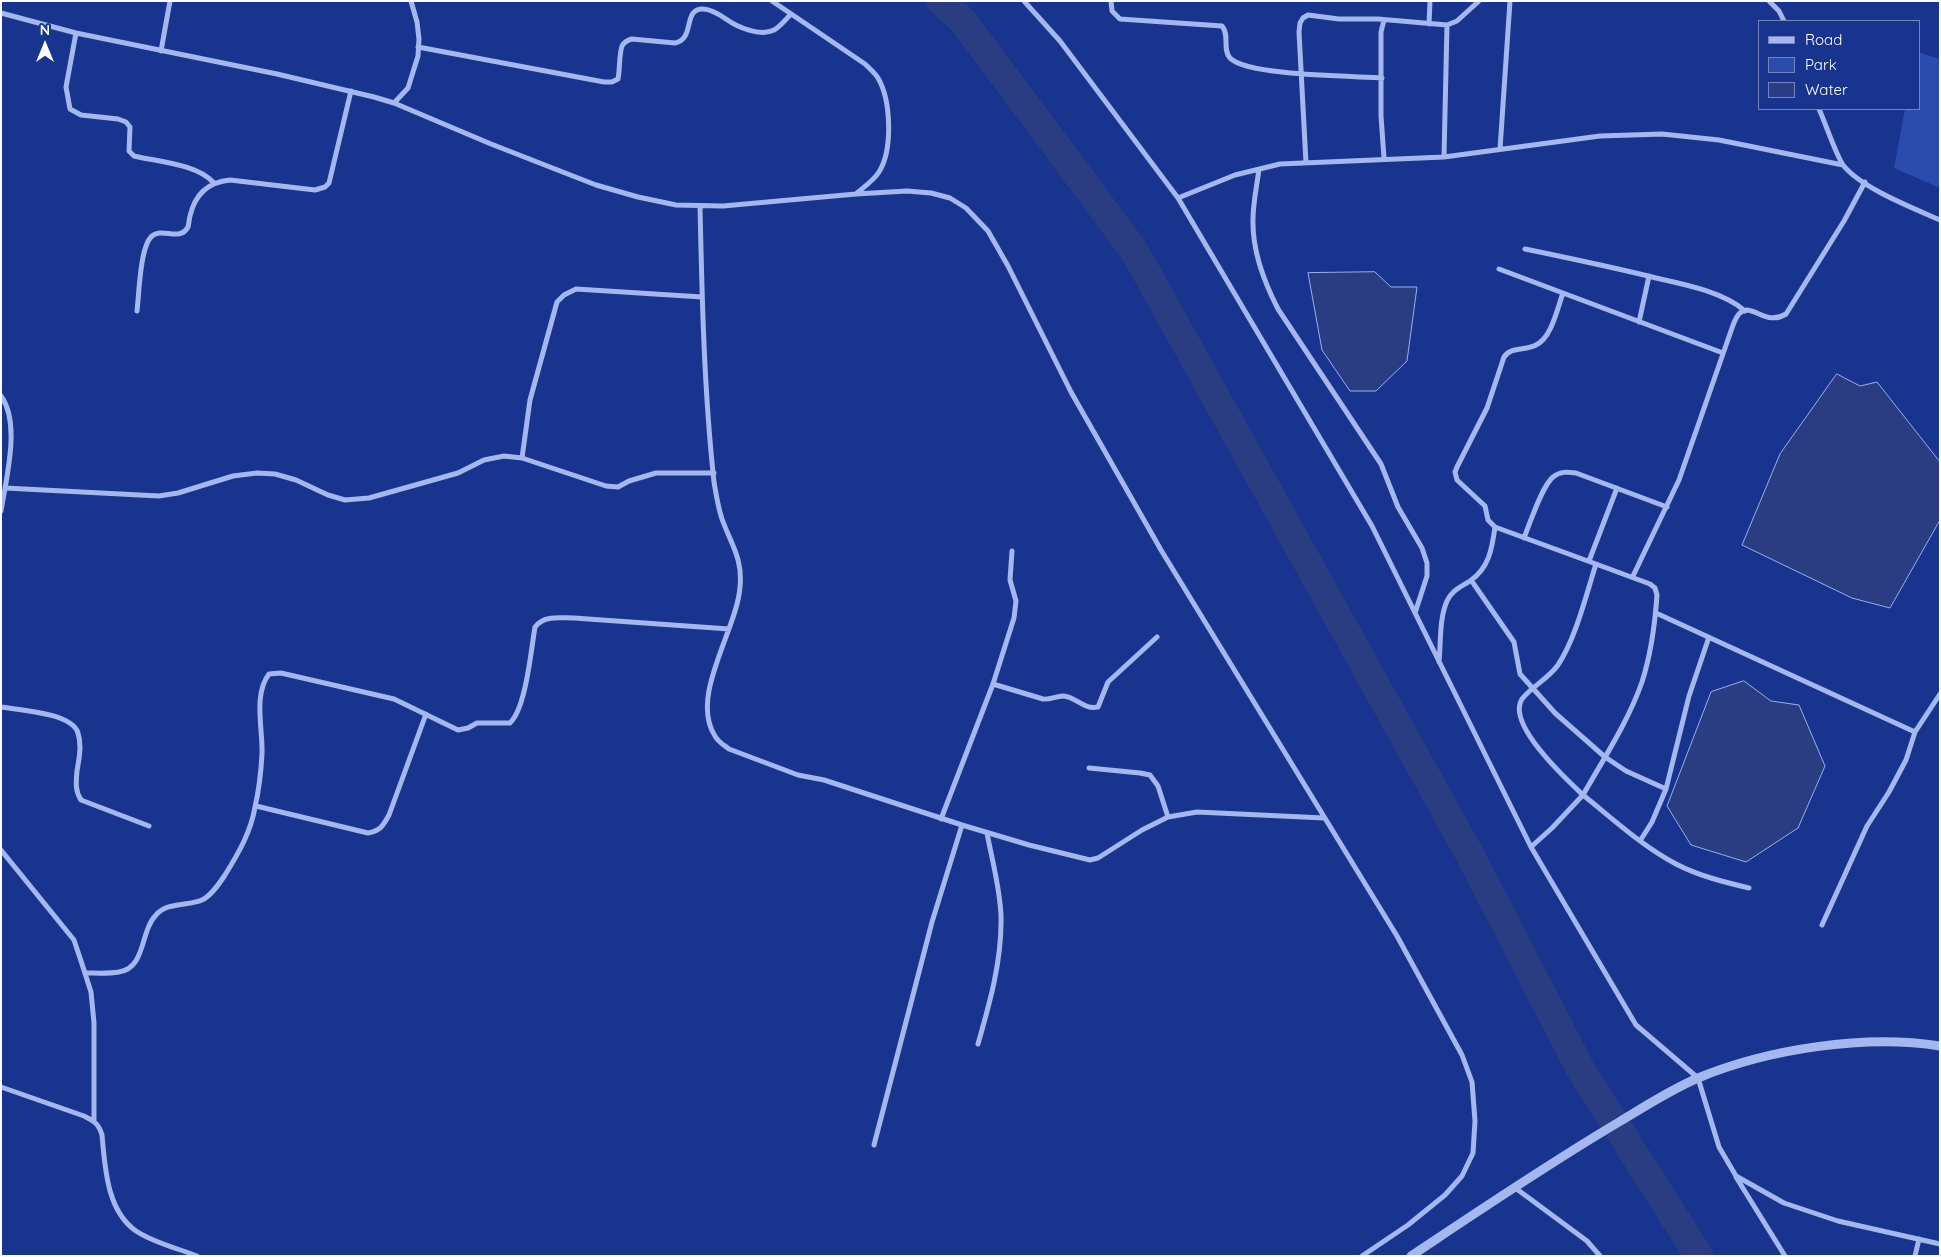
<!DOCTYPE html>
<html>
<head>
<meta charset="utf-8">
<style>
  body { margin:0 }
  #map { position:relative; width:1941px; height:1257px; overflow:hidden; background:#19348e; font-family:Quicksand,sans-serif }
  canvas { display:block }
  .frame { position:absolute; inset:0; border:2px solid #fff; pointer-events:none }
  .legend { position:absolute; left:1758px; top:20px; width:162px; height:90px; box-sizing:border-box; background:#19348e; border:1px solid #7585bb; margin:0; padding:6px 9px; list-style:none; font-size:15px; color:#fff }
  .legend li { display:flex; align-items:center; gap:10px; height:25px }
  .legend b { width:25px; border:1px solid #7585bb }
  .north { position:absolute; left:20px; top:20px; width:50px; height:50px; -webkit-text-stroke:4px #19348e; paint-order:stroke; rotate:0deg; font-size:14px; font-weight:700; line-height:20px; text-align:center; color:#fff }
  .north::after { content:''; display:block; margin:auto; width:18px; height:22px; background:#fff; clip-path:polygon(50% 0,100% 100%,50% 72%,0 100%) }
</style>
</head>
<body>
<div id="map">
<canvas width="1941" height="1257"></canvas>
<div class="frame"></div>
<ul class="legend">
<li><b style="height:6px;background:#a5b7ef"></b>Road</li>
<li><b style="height:14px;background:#2b4bad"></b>Park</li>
<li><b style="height:14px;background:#2a3d82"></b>Water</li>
</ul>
<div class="north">N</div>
</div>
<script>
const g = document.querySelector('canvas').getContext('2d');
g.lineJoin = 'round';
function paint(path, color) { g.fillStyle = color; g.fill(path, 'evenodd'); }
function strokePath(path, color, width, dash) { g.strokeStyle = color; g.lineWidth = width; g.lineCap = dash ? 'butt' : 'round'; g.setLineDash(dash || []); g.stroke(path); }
paint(new Path2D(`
  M 1920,53 L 1940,59 L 1940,188 L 1894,168 L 1905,109 L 1920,109 Z`), '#2b4bad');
const water = new Path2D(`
  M 1375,272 L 1391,287 L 1417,287 L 1407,361 L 1376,391 L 1350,391 L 1322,350 L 1308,273 Z
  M 1837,374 L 1860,386 L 1877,382 L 1940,462 L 1940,520 L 1890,608 L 1852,598 L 1742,545 L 1780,454 Z
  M 1744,681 L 1771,701 L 1799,705 L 1825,766 L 1798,828 L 1746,862 L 1691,845 L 1667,806 L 1711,692 Z`);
paint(water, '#2a3d82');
strokePath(water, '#98aff1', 1);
strokePath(new Path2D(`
  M 941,1 L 963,21 L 1135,252 L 1470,855 L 1581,1070 L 1699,1256`), '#2a3d82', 29);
strokePath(new Path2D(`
  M 772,1 L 865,64 C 869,68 875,73 878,78 C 891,100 893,150 879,172 C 874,180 864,187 857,193
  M 1024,1 L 1060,41 L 1178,198 L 1372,526 L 1531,847 L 1636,1025 L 1698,1078 L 1719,1147 L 1736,1176 L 1784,1203 L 1838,1221 L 1940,1244
  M 1111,1 L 1112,11 L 1120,19 L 1222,26 C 1230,35 1222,49 1230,58 C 1247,76 1354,76 1382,78
  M 1769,1 L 1779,11 L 1784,21
  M 1,13 L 76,33 L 277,74 L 374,97 L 394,103 L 491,144 L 596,185 L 638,197 L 676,205 L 723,206 L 856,194 L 907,191 L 931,193 L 950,198 L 966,208 L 988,231 L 1008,266 L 1071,392 L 1161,550 L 1397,936 L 1462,1055 L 1472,1082 L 1475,1121 L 1473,1153 L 1462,1176 L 1445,1195 L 1408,1225 L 1362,1256
  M 1384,20 L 1381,32 L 1381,116 L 1384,158
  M 1429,24 L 1430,1
  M 1447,25 L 1457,21 L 1479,1
  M 76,33 L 66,87 L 70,109 L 81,115 L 118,119 L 126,122 L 130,127 L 129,151 L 134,156 C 159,162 197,164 214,183
  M 418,47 L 604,82 L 612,82 L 618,79 C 620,69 619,55 622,46 C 624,42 628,40 632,39 L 675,43 C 695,39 683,11 701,9 C 710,8 719,14 726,19 C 737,27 760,37 774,30 C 780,27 786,19 791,14
  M 161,51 L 170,1
  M 394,103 L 408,88 L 418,56 L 419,39 L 417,22 L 411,1
  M 1819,109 C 1825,122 1836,155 1843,165 C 1861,188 1913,208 1940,220
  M 1500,149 L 1510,1
  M 1306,163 L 1299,32 L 1300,23 L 1303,18 L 1308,15 L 1339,19 L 1378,19 L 1447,25 L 1444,157
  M 1259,169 C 1257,185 1253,203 1253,219 C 1252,251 1264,282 1278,309 L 1381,464 L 1398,507 L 1422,548 L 1427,563 L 1427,576 L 1415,613
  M 1178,198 L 1235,175 L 1280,164 L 1444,157 L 1600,136 L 1662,134 L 1719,140 L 1843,165
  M 700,206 C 702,298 704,390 714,482 C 716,494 718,507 722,519 C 731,544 743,559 740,587 C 737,630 689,696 715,736 C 718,742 724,745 729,749 L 798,775 L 824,780 L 962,825 L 1029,845 L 1090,860 L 1098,858 L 1142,830 L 1168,817 L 1197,812 L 1324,818
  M 1525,249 C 1568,258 1612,267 1656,278 C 1683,284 1724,292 1745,311
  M 1499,269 L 1723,353
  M 1563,293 C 1557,309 1552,337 1536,345 C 1525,351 1512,346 1504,357 L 1487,408 L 1457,467 L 1455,472 L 1457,480 L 1485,506 L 1488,520 L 1495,527 L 1596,564
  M 137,311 C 139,295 140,246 152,236 C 162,227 180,242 188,227 C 189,224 189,219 190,216 C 195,194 209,182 230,180 L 315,190 L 325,187 L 329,183 L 351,91
  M 1639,322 L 1649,276
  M 1,396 C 21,423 6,479 1,511
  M 522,458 L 530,400 L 557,302 L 564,295 L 576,289 L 702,297
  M 5,488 L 159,496 L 178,493 L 233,476 L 257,473 L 275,474 L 296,480 L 328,495 L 345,500 L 369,498 L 458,473 L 484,460 L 504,456 L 522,458 L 606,486 L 618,487 L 629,481 L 656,473 L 714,473
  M 1524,538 C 1530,523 1542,486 1553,477 C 1560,471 1568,472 1576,473 L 1667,507
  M 1589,561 L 1617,488
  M 1633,576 L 1679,480 L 1732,328 C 1734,323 1736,316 1740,313 C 1752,302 1765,327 1786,314 L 1844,221 L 1865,182
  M 1471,580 L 1514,642 L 1520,674 L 1555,713 L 1605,757 L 1626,771 L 1666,789
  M 1656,613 L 1915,732
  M 1439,662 C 1441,643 1439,619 1447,601 C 1452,590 1461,587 1470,581 C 1489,568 1492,549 1495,527
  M 993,684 L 1043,699 C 1050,700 1056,696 1063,696 C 1077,697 1083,710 1098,707 L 1108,682 L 1157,637
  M 1,707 C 20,710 72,713 78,733 C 82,746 79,759 77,771 C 76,782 75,791 81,800 L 149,826
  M 1089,768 L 1140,773 L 1150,775 L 1158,786 L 1168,817
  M 256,806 L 368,833 C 380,831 383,826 389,815 L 426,714
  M 941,819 L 993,684 L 1014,618 L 1016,601 L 1010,580 L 1012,551
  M 1640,841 L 1652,822 L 1666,789 L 1689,696 L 1709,637
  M 1531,847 L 1552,828 L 1583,795 C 1566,779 1506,724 1522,699 C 1531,687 1548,679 1558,665 C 1576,638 1586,595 1596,564 L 1650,584 L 1655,588 L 1657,595 C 1655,624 1651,654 1642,682 C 1628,722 1604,758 1583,795 C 1613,819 1642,846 1676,864 C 1699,876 1724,882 1749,888
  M 1,850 L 74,940 L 82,964 L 91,992 L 94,1023 L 94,1121
  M 1822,925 L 1867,826 L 1889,792 L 1906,760 L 1915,732 L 1940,694
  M 85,973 C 96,973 108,974 119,972 C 146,968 140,931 156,915 C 167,902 188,906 202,900 C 211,896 219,884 225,875 C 238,854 251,832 255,807 C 259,790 261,772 262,754 C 263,729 253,695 269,674 L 281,673 L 394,699 L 458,730 L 468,728 L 477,723 L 510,723 C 526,708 531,650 535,627 C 544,615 560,618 574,618 L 729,629
  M 978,1044 C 990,1002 1002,960 1001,916 C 1000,888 992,860 987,833
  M 1,1087 L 84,1116 C 94,1121 99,1124 102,1135 C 105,1168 107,1211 136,1231 C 154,1243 177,1248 197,1256
  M 874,1145 L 932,922 L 962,825
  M 1736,1177 L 1785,1256
  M 1514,1187 L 1587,1241 L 1600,1256
  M 1915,1256 L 1919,1239`), '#a5b7ef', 5);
strokePath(new Path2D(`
  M 1411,1256 C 1480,1210 1548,1164 1619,1122 C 1644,1107 1670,1090 1698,1078 C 1768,1049 1865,1034 1940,1046`), '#a5b7ef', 9);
</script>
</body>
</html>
